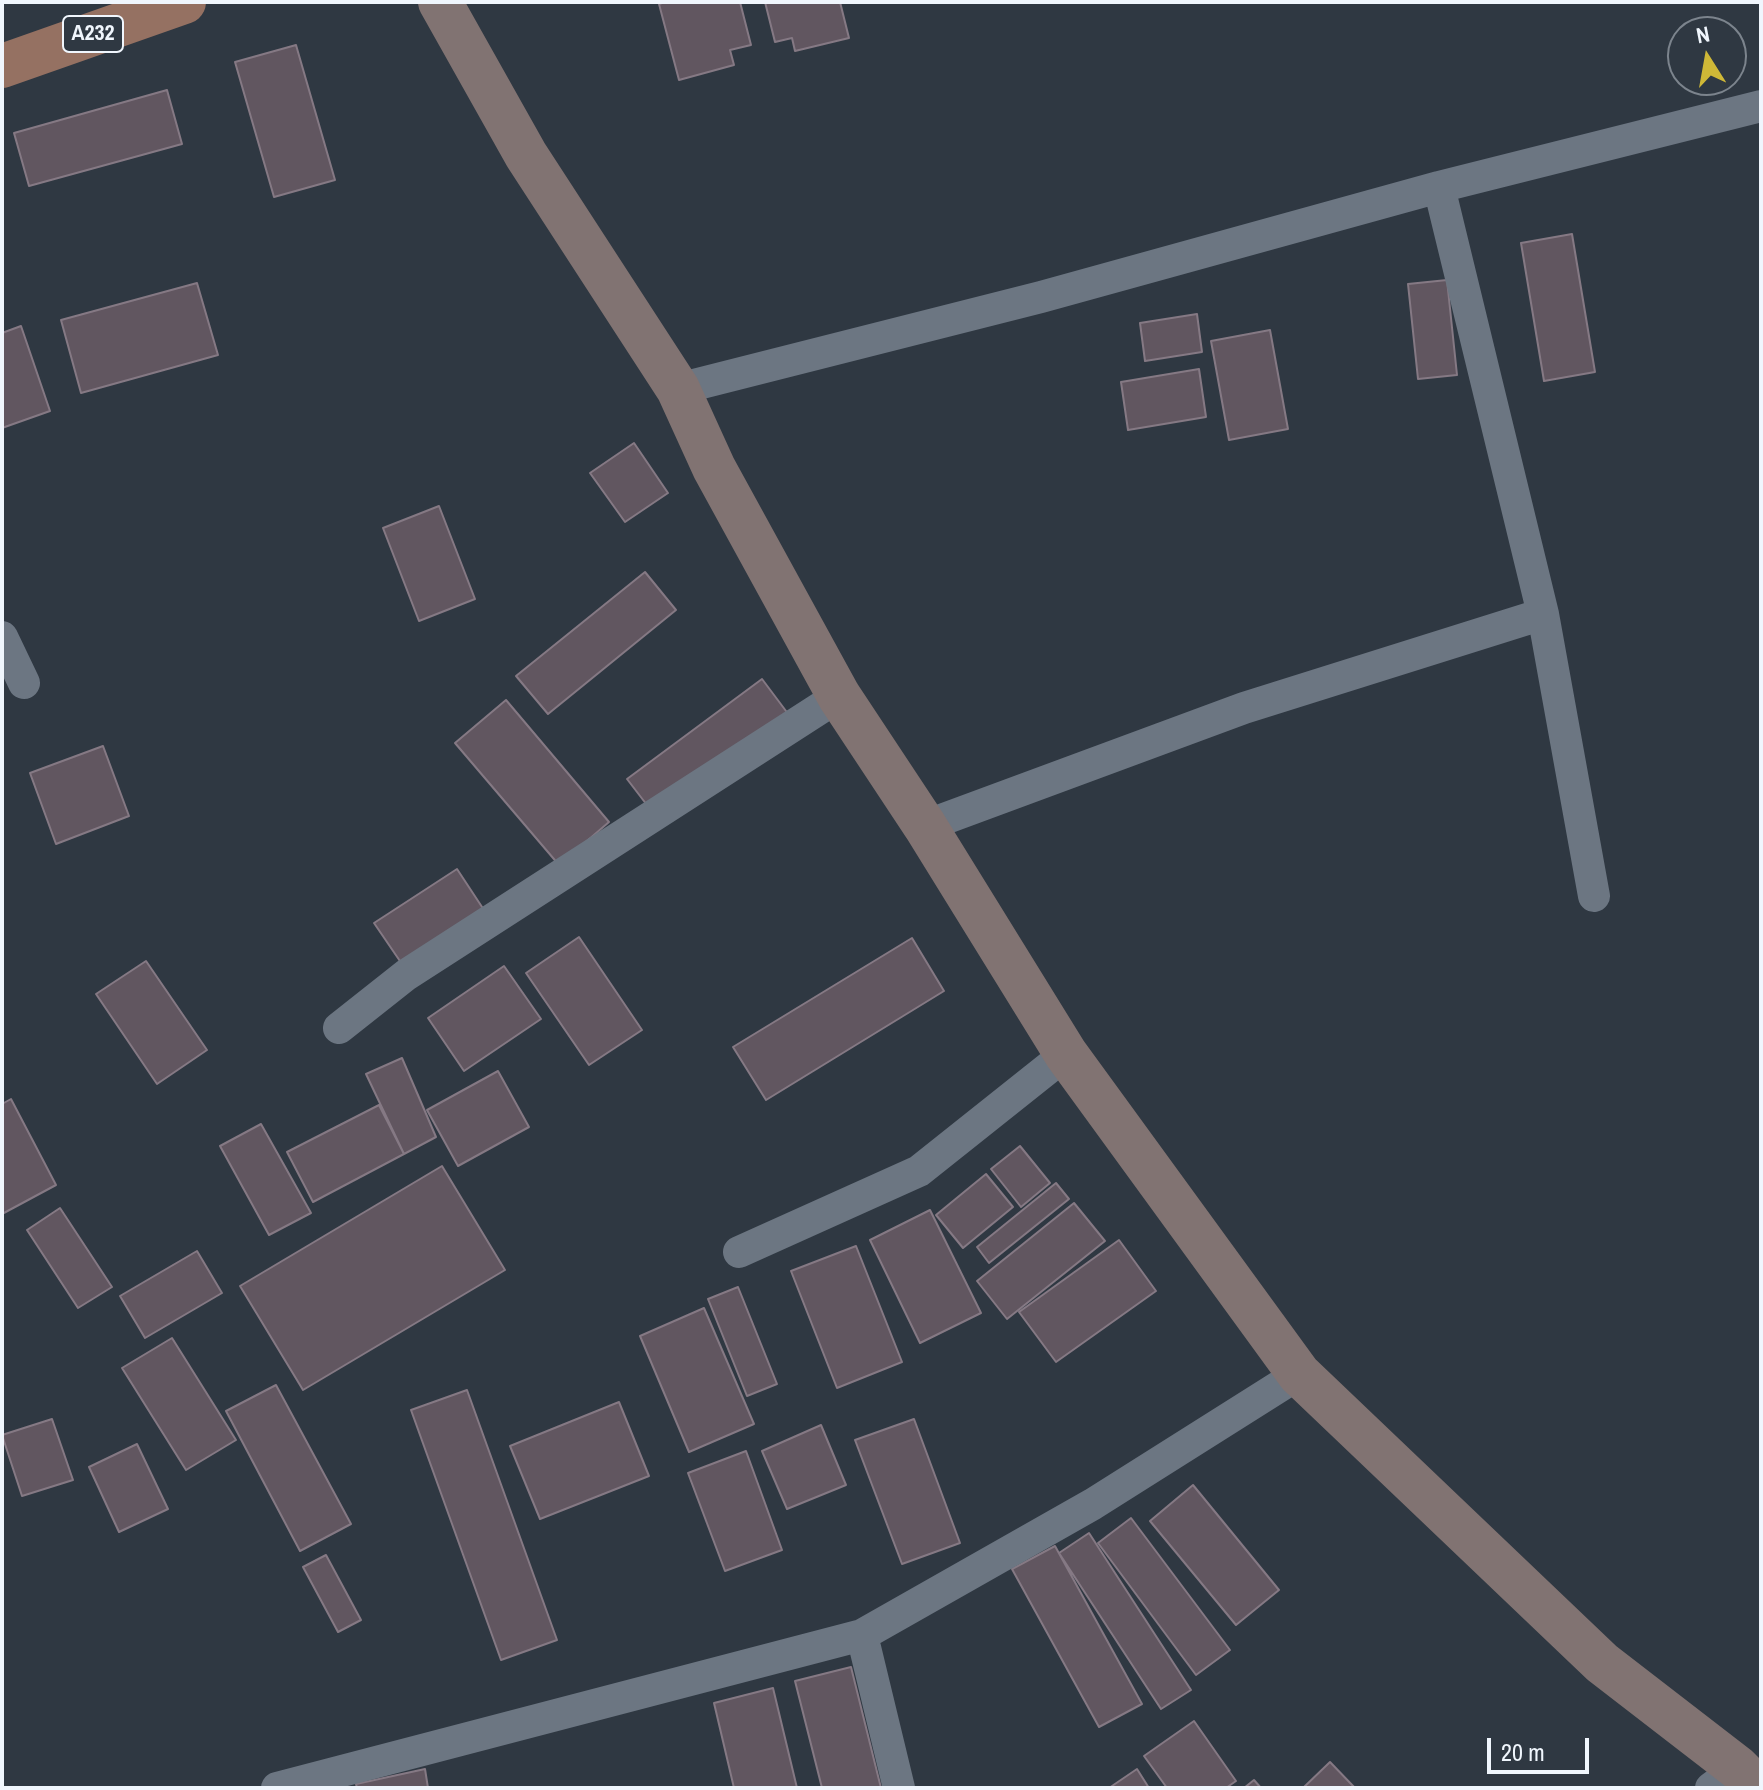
<!DOCTYPE html>
<html>
<head>
<meta charset="utf-8">
<style>
  body { margin:0 }
  #map { position:relative; width:1763px; height:1790px; overflow:hidden; background:#2f3842; font-family:"Archivo Narrow",sans-serif }
  canvas { display:block }
  .frame { position:absolute; inset:0; border:4px solid #f0f6fd; pointer-events:none }
  .north { position:absolute; left:1667px; top:16px; width:80px; height:80px; box-sizing:border-box; background:#2f3842; border:2px solid #7c848d; border-radius:50%; rotate:349deg; font-size:22px; font-weight:700; line-height:32px; text-align:center; color:#f0f6fd }
  .north::after { content:''; display:block; margin:auto; width:28px; height:36px; background:#cfb837; clip-path:polygon(50% 0,100% 100%,50% 72%,0 100%) }
  .scale { position:absolute; left:1487px; top:1738px; width:102px; height:36px; box-sizing:border-box; border:4px solid #f0f6fd; border-top:0; padding-left:10px; font-size:24px; line-height:28px; white-space:nowrap; color:#f0f6fd; -webkit-text-stroke:6px #2f3842; paint-order:stroke }
</style>
</head>
<body>
<div id="map">
<canvas width="1763" height="1790"></canvas>
<div class="frame"></div>
<div class="north">N</div>
<div class="scale">20 m</div>
</div>
<script>
const g = document.querySelector('canvas').getContext('2d');
g.lineJoin = 'round';
function paint(path, color) { g.fillStyle = color; g.fill(path, 'evenodd'); }
function strokePath(path, color, width, dash) { g.strokeStyle = color; g.lineWidth = width; g.lineCap = dash ? 'butt' : 'round'; g.setLineDash(dash || []); g.stroke(path); }
function label(font, color, halo, rows, align = 'center') {
  g.font = font + ' "Archivo Narrow",sans-serif'; g.lineWidth = 7; g.setLineDash([]); g.textBaseline = 'middle'; g.strokeStyle = halo; g.fillStyle = color; for (const [text, x, y, turn = 0] of rows) {
    g.save(); g.translate(x, y); g.rotate((+turn || 0) * Math.PI / 180); g.textAlign = isNaN(turn) ? turn : align; if (halo) g.strokeText(text, 0, 0); g.fillText(text, 0, 0); g.restore();
  }
}
const building = new Path2D(`
  M 665,2 L 740,2 L 751,45 L 730,50 L 734,65 L 679,80 L 659,4 Z
  M 765,2 L 840,2 L 849,38 L 795,51 L 792,38 L 775,42 Z
  M 296,45 L 335,180 L 274,197 L 235,62 Z
  M 167,90 L 182,144 L 29,186 L 14,133 Z
  M 1572,234 L 1595,372 L 1544,381 L 1521,243 Z
  M 1447,280 L 1457,375 L 1418,379 L 1408,284 Z
  M 197,283 L 218,355 L 81,393 L 61,320 Z
  M 1197,314 L 1202,352 L 1145,361 L 1140,323 Z
  M 21,326 L 50,411 L 2,428 L 2,333 Z
  M 1270,330 L 1288,429 L 1229,440 L 1211,341 Z
  M 1199,369 L 1206,417 L 1128,430 L 1121,382 Z
  M 634,443 L 668,493 L 625,522 L 590,473 Z
  M 439,506 L 475,599 L 419,621 L 383,528 Z
  M 645,572 L 676,610 L 548,714 L 516,676 Z
  M 762,679 L 795,723 L 660,822 L 627,779 Z
  M 506,700 L 609,822 L 559,865 L 455,743 Z
  M 103,746 L 129,816 L 56,844 L 30,773 Z
  M 457,869 L 486,913 L 404,967 L 374,923 Z
  M 579,937 L 642,1030 L 589,1065 L 526,973 Z
  M 912,938 L 944,991 L 766,1100 L 733,1047 Z
  M 146,961 L 207,1050 L 157,1084 L 96,994 Z
  M 504,966 L 541,1019 L 464,1071 L 428,1018 Z
  M 402,1058 L 436,1137 L 404,1154 L 366,1074 Z
  M 498,1071 L 529,1127 L 458,1166 L 427,1110 Z
  M 11,1099 L 56,1185 L 2,1214 L 2,1104 Z
  M 379,1105 L 404,1154 L 313,1202 L 287,1152 Z
  M 261,1124 L 311,1213 L 269,1235 L 220,1146 Z
  M 1020,1146 L 1050,1183 L 1021,1207 L 991,1169 Z
  M 442,1166 L 505,1270 L 303,1390 L 240,1286 Z
  M 986,1174 L 1013,1207 L 963,1248 L 936,1215 Z
  M 1056,1183 L 1069,1199 L 989,1263 L 977,1247 Z
  M 1074,1203 L 1105,1241 L 1007,1319 L 977,1281 Z
  M 60,1208 L 112,1287 L 78,1308 L 27,1230 Z
  M 930,1210 L 981,1313 L 920,1343 L 870,1240 Z
  M 1119,1240 L 1156,1291 L 1056,1362 L 1019,1312 Z
  M 856,1246 L 902,1362 L 837,1388 L 791,1271 Z
  M 197,1251 L 222,1293 L 145,1338 L 120,1296 Z
  M 738,1287 L 777,1384 L 747,1396 L 708,1299 Z
  M 704,1308 L 754,1424 L 689,1452 L 640,1336 Z
  M 172,1338 L 236,1440 L 186,1470 L 122,1368 Z
  M 276,1385 L 351,1524 L 300,1551 L 226,1411 Z
  M 467,1390 L 557,1640 L 501,1660 L 411,1410 Z
  M 619,1402 L 649,1476 L 540,1519 L 510,1446 Z
  M 52,1419 L 73,1480 L 22,1496 L 2,1435 Z
  M 914,1419 L 960,1543 L 902,1564 L 855,1440 Z
  M 821,1425 L 846,1485 L 787,1509 L 762,1451 Z
  M 137,1444 L 168,1509 L 119,1532 L 89,1467 Z
  M 746,1451 L 782,1550 L 725,1571 L 688,1473 Z
  M 1193,1485 L 1279,1590 L 1236,1625 L 1150,1521 Z
  M 1131,1518 L 1230,1650 L 1196,1675 L 1098,1543 Z
  M 1089,1533 L 1191,1690 L 1161,1709 L 1059,1553 Z
  M 1055,1546 L 1142,1704 L 1099,1727 L 1012,1569 Z
  M 326,1555 L 361,1620 L 338,1632 L 303,1567 Z
  M 851,1667 L 881,1788 L 822,1788 L 795,1681 Z
  M 773,1688 L 797,1788 L 734,1788 L 714,1703 Z
  M 1194,1721 L 1236,1781 L 1226,1788 L 1167,1788 L 1144,1756 Z
  M 1330,1762 L 1355,1788 L 1303,1788 Z
  M 425,1769 L 428,1788 L 357,1788 L 356,1784 Z
  M 1137,1769 L 1149,1788 L 1109,1788 Z
  M 1254,1780 L 1261,1788 L 1244,1788 Z`);
paint(building, '#615660');
strokePath(building, '#857984', 2);
strokePath(new Path2D(`
  M 1439,187 L 1543,614 L 1594,896
  M 678,389 L 1041,297 L 1439,187 L 1761,106
  M 2,637 L 24,683
  M 925,826 L 1244,708 L 1543,614
  M 339,1028 L 406,975 L 839,696
  M 739,1252 L 919,1171 L 1066,1054
  M 862,1635 L 899,1788
  M 277,1788 L 862,1635 L 1093,1504 L 1299,1374
  M 1711,1788 L 1738,1768`), '#6c7682', 32);
strokePath(new Path2D(`
  M 440,2 L 526,155 L 678,389 L 714,468 L 839,696 L 925,826 L 1066,1054 L 1299,1374 L 1602,1663 L 1738,1768 L 1758,1788`), '#817372', 44);
strokePath(new Path2D(`
  M 2,66 L 184,2`), '#957162', 44);
for (const [x, y, w] of [
  [93,34,60]
]) { const box = new Path2D(); box.roundRect(x - w / 2, y - 18, w, 36, 6); g.fillStyle = '#2f3842'; g.fill(box); strokePath(box, '#f0f6fd', 2); }
label('bold 22px', '#f0f6fd', null, [
  ["A232",93,34]
]);
</script>
</body>
</html>
